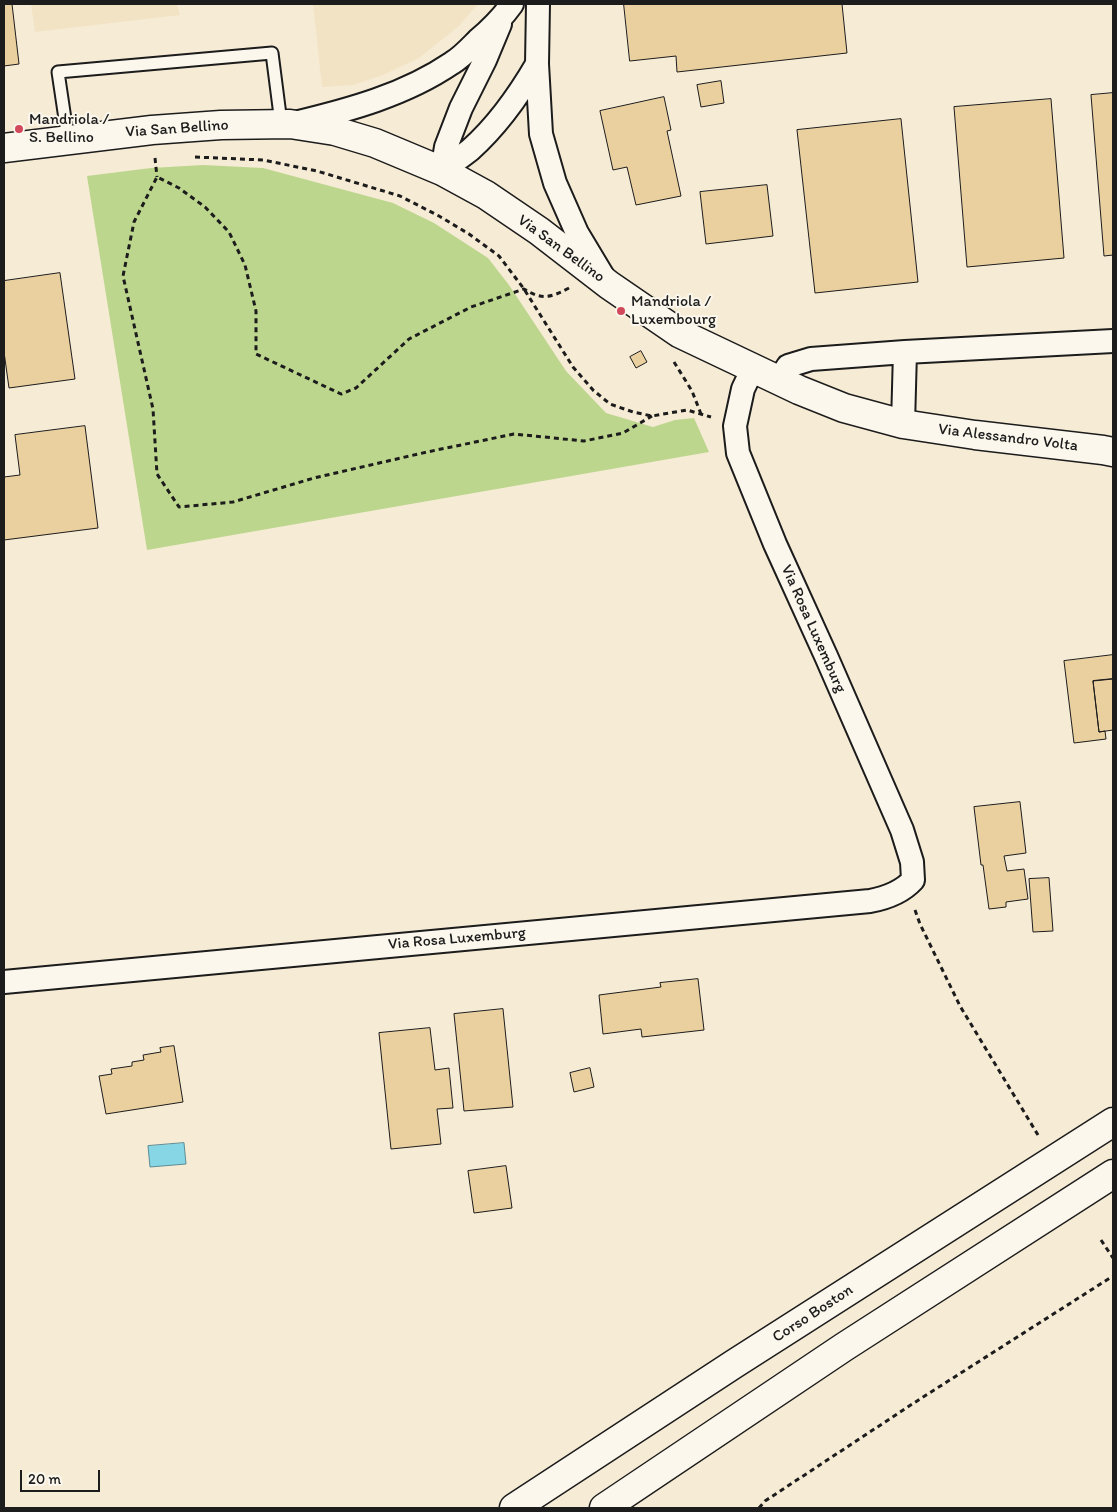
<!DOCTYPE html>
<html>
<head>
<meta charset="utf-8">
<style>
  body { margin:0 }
  #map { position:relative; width:1117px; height:1512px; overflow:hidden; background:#f6ebd5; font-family:Itim,sans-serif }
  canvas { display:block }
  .frame { position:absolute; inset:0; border:5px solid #1c1c1c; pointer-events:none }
  .scale { position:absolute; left:20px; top:1470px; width:80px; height:22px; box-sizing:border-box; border:2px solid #1c1c1c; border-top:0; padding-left:6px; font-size:15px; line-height:18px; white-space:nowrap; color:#1c1c1c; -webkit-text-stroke:4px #fbf7ec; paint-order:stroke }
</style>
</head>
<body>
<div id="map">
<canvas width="1117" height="1512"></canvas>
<div class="frame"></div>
<div class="scale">20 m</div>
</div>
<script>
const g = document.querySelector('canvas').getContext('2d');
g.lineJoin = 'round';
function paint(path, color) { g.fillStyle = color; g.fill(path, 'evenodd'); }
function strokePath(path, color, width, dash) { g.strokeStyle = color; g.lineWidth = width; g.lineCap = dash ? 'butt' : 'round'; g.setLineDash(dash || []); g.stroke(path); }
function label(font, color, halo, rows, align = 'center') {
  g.font = font + ' Itim,sans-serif'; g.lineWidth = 4; g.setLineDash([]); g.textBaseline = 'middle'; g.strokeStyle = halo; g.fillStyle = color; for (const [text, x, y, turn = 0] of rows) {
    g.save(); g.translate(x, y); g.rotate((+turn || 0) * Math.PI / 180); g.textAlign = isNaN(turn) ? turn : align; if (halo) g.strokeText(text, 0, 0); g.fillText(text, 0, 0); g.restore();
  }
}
paint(new Path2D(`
  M 31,4 L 177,4 L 180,15 L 35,32 Z
  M 313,4 L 478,4 L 459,26 L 419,58 L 383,75 L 353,85 L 322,87 Z`), '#f2e3c5');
paint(new Path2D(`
  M 203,165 L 263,168 L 393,203 L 434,223 L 488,258 L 509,285 L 566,371 L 606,413 L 653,427 L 675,420 L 694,418 L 709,452 L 147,550 L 87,176 L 151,168 Z`), '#bdd68d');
const water = new Path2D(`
  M 184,1143 L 186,1164 L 150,1167 L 148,1146 Z`);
paint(water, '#87d6e5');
strokePath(water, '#5c8c95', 1);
const building = new Path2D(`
  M 4,4 L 12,4 L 19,64 L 4,66 Z
  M 624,4 L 842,4 L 847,53 L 677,72 L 676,56 L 630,61 Z
  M 721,81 L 724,103 L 701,107 L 697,85 Z
  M 1113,93 L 1113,255 L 1104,256 L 1091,95 Z
  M 664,97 L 671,130 L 667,131 L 681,196 L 636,205 L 627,167 L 613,170 L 600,111 Z
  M 1051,99 L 1064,258 L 967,267 L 954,107 Z
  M 901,119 L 918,282 L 815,293 L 797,130 Z
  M 767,185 L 773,236 L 706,244 L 700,192 Z
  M 60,273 L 75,379 L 9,388 L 4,352 L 4,281 Z
  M 641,351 L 647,362 L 636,368 L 630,357 Z
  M 85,426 L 98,528 L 4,540 L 4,477 L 20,475 L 15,435 Z
  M 1113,655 L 1113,679 L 1093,681 L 1099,732 L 1105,731 L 1106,739 L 1074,743 L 1064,661 Z
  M 1113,679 L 1113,730 L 1099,732 L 1093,681 Z
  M 1020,802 L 1026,853 L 1004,856 L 1007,871 L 1024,869 L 1028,899 L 1006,902 L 1006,907 L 989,909 L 983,865 L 981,865 L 974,807 Z
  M 1049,878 L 1053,931 L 1033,932 L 1029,879 Z
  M 698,979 L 704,1030 L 642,1037 L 641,1029 L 603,1034 L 599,995 L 661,987 L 660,983 Z
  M 503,1009 L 513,1107 L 464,1111 L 454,1014 Z
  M 430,1028 L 435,1070 L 449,1068 L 453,1108 L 437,1109 L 441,1144 L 391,1149 L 379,1033 Z
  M 174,1046 L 183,1102 L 106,1114 L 99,1076 L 112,1074 L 111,1069 L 132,1066 L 132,1062 L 144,1060 L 143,1055 L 161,1052 L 160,1048 Z
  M 590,1068 L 594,1087 L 574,1092 L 570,1073 Z
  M 506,1166 L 512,1208 L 474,1213 L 468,1171 Z`);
paint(building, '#eacf9f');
strokePath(building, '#1c1c1c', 1);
const lane = new Path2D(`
  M 68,139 L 58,72 L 272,53 L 281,123`);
const street = new Path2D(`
  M 538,4 L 537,64 L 541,134 L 555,183 L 577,233 L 604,278
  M 295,123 C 349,110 405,95 452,63 C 462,57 470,48 478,40 C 491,29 502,18 512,4
  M 442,171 L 446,147 L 461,108 L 485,60 L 500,24
  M 442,171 C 451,164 461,157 470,150 C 497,126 519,95 537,64
  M 779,380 L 788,366 L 811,359 L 905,352 L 1113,341
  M 903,424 L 905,352
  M 4,982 L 870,901 C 886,898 902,892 913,880 L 912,862 L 902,830 L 826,656 L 775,544 L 738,453 L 735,426 L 743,389 L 753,368`);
const secondary = new Path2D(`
  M 4,148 L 152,130 L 221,125 L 290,124 L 335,131 L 375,143 L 442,171 L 486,195 L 539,231 L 609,285 L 679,333 L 799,390 L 844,408 L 903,424 L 975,435 L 1103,450 L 1113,452`);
const highway = new Path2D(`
  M 514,1508 L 734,1364 L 1113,1122
  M 604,1508 L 844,1347 L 1113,1174`);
strokePath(lane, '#1c1c1c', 15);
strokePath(street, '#1c1c1c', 26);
strokePath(secondary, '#1c1c1c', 31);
strokePath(highway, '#1c1c1c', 31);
strokePath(new Path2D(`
  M 195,157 L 263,160 L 317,171 L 400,196 L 439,216 L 469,234 L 499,256 L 524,289 L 573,367 L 593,390 L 610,404 L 633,412 L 652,416 L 687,410 L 711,417
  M 155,158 L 157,177
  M 569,288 C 550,298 542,300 524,289 L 471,307 L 409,339 L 356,388 L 341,394 L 256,354 L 256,311 L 245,265 L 229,232 L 205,207 L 179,188 L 157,177 L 134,222 L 123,276 L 153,409 L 157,474 L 179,507 L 233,502 L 314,478 L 427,452 L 514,434 L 584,441 L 623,433 L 652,416
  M 674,362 L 692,391 L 701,414
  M 915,910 L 920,924 L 960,1006 L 1038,1135
  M 1101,1240 L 1113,1258
  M 759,1508 L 765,1501 L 920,1399 L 1113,1276`), '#1c1c1c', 3, [5, 4]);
strokePath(lane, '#fbf7ec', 11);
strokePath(street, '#fbf7ec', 22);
strokePath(secondary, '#fbf7ec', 28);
strokePath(highway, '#fbf7ec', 28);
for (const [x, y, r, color] of [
  [19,129,5,"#d1495b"],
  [621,311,5,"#d1495b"]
]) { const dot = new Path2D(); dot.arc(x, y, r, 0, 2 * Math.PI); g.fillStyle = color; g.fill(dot); strokePath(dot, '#fbf7ec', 2); }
label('16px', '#1c1c1c', '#fbf7ec', [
  ["Mandriola /",29,120],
  ["S. Bellino",29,138],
  ["Mandriola /",631,302],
  ["Luxembourg",631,320]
], 'left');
label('16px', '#1c1c1c', '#fbf7ec', [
  ["Via San Bellino",177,129,-4],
  ["Via San Bellino",561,249,36],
  ["Via Alessandro Volta",1008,438,7],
  ["Via Rosa Luxemburg",813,629,66],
  ["Via Rosa Luxemburg",457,939,-5],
  ["Corso Boston",813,1314,-33]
]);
</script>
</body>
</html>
